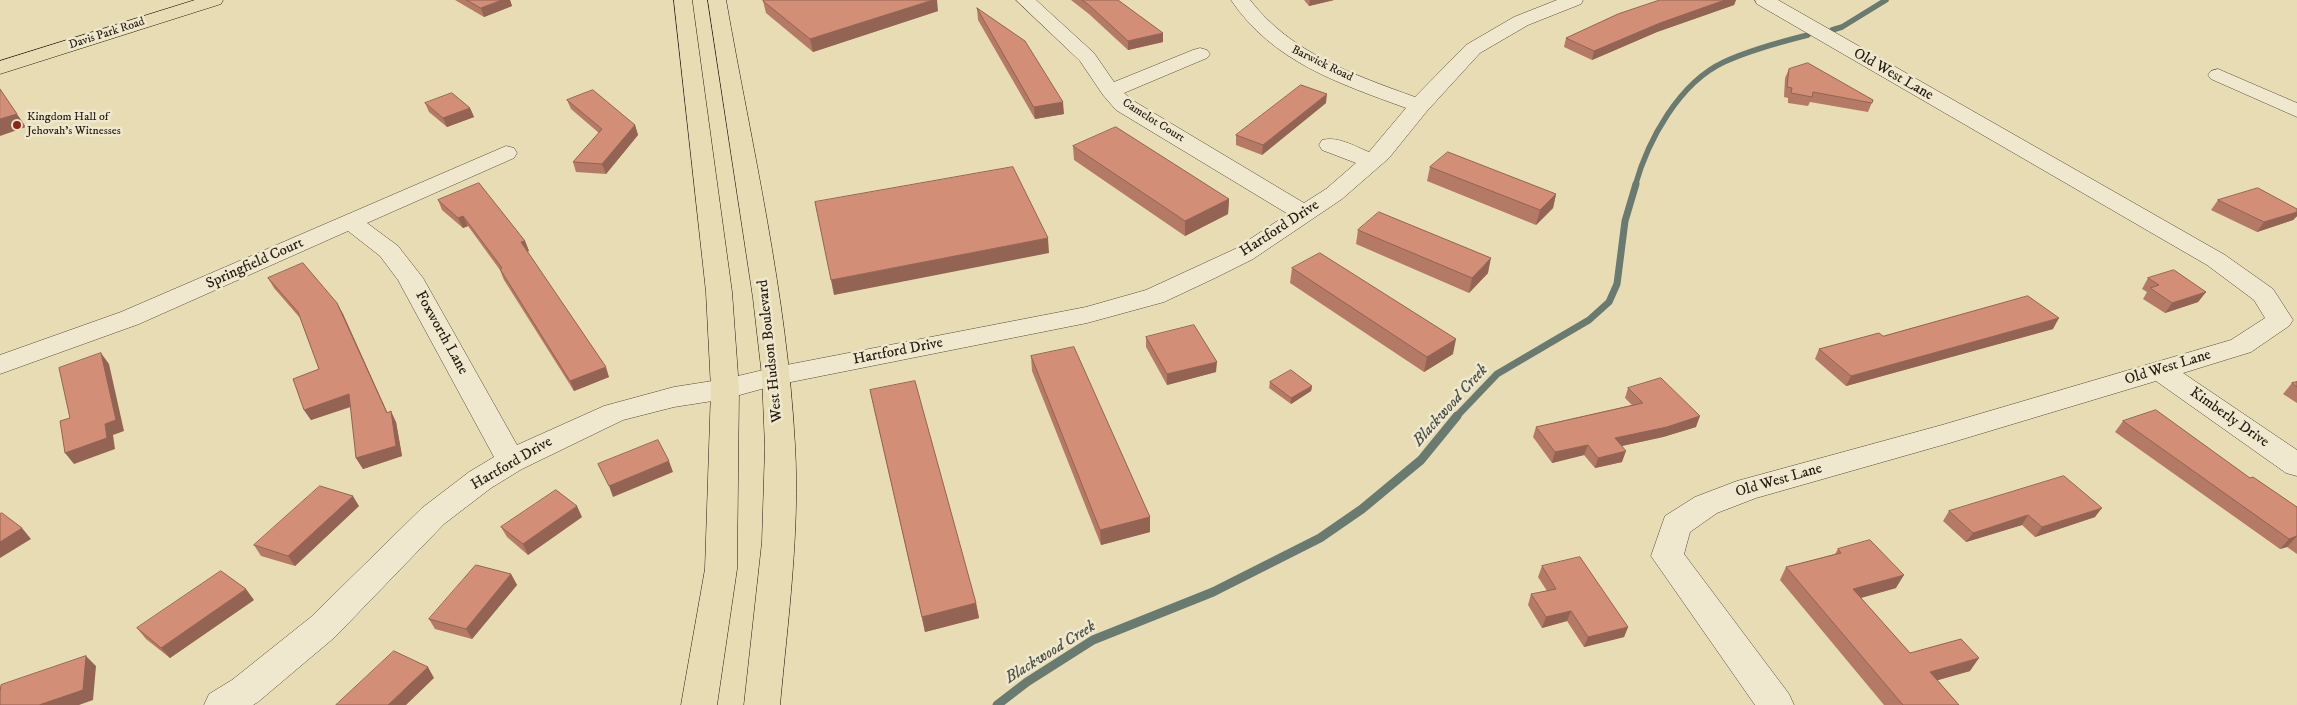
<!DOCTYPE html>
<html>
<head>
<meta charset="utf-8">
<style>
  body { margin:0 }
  canvas { display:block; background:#e7dcb3 }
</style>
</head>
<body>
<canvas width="2297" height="705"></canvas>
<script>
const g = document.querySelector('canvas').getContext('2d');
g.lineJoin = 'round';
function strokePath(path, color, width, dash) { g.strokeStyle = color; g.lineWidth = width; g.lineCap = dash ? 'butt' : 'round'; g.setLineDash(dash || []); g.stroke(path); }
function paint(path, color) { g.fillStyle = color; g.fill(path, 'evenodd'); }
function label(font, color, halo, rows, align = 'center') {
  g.font = font + ' "IM FELL DW Pica",serif'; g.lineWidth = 5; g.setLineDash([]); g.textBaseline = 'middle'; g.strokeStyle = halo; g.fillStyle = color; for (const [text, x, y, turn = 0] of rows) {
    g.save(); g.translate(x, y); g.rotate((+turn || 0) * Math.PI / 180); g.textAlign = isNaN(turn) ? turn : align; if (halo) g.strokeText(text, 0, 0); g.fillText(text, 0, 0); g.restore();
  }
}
strokePath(new Path2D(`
  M 1832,30 L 1842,27 L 1886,0
  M 1635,186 C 1648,140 1679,83 1724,62 C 1750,50 1780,42 1808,35`), '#697a71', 5.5);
strokePath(new Path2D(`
  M 1456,417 L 1497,374 L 1589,320 L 1609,302 L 1617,284 L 1625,221 L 1636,184`), '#697a71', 7);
strokePath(new Path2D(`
  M 997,705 L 1027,682 L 1093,640 L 1213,592 L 1320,538 L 1362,509 L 1421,460 L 1457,416`), '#697a71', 9);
const minor = new Path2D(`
  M 1016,0 L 1036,0 L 1094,53 L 1114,82 L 1193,50 L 1200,48 L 1207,50 L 1210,54 L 1207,58 L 1124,93 L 1132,100 L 1304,203 L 1326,189 L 1356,163 L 1322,150 L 1319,145 L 1322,140 C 1338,136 1354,146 1369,152 L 1406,108 C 1338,83 1273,62 1231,0 L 1250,0 C 1291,53 1354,75 1415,97 L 1466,45 L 1514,17 L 1557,0 L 1583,0 L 1581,4 L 1528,25 L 1480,53 L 1427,111 L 1389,158 L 1342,199 L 1253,259 L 1215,278 L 1164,302 L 1087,323 L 776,385 L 725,399 L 674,407 L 623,420 L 522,469 L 491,488 L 444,524 L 335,637 L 258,702 L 253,705 L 204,705 L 209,694 L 232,680 L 311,617 L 422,508 L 469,472 L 494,457 L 398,280 L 380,256 L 348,231 L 139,324 L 0,374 L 0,355 L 121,312 L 506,146 L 514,148 L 517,153 L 514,158 L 367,223 L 398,246 L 423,278 L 517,445 L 604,406 L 674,387 L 725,379 L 776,367 L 1086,307 L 1146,290 L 1235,249 L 1288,214 L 1116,110 L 1103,95 L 1080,61 Z
  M 1755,0 L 1778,0 L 2225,255 L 2273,289 L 2293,320 L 2289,326 L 2251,352 L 2183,373 L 2297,450 L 2297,476 L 2286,473 L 2156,381 L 1953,442 L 1756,498 L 1717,513 L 1690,532 L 1684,554 L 1789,694 L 1794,705 L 1755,705 L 1651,556 L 1665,516 L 1695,497 L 1737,481 L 1942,425 L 2231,340 L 2265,318 L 2254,300 L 2207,265 L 1757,4 Z
  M 2218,69 L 2297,103 L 2297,117 L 2211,79 L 2208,75 L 2211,71 Z`);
const major = new Path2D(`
  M 195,0 L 223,0 L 221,4 L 0,74 L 0,61 Z
  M 674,0 L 692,0 L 732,292 L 739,389 L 737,569 L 717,705 L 681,705 L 705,569 L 711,389 L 706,292 Z
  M 708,0 L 726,0 C 752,147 787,295 795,445 C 800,531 788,619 780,705 L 744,705 L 762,542 L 765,447 L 762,376 L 753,298 Z`);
strokePath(minor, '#554a39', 1);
strokePath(major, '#241a10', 1);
paint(minor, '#efe8ce');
paint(major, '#e7dcb3');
paint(new Path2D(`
  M 455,0 L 510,0 L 512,6 L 484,17 Z
  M 1071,0 L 1118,0 L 1163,42 L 1128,50 L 1089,14 Z
  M 1304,0 L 1334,0 L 1309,6 Z
  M 1660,0 L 1736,0 L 1734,5 L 1657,32 L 1592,60 L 1564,47 L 1566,38 Z
  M 763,1 L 938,11 L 813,52 L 766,13 Z
  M 977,8 L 1064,114 L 1035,119 L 978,20 Z
  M 1789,69 L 1873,100 L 1868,112 L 1810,102 L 1808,106 L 1788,103 L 1788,98 L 1784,97 L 1785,78 Z
  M 567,100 L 635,125 L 638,135 L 606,174 L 576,172 L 573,162 L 599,133 L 571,109 Z
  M 425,103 L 470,108 L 474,117 L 447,127 L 429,112 Z
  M 1326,103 L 1262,155 L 1236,145 L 1236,135 Z
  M 1073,146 L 1229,199 L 1228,214 L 1185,236 L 1074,160 Z
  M 1430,167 L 1556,194 L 1553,208 L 1536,225 L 1427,181 Z
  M 438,200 L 525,241 L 529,251 L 527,252 L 609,377 L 574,391 L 504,280 L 500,270 L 468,226 L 463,228 L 442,210 Z
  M 2218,200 L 2297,209 L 2297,216 L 2293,220 L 2257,232 L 2211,210 Z
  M 1358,230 L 1488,273 L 1469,293 L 1356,244 Z
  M 1292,268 L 1453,354 L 1424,372 L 1290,283 Z
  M 268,278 L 337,303 L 343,314 L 387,412 L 396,422 L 402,456 L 363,469 L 356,458 L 351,407 L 311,420 L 304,410 L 319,369 L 300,318 L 274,288 Z
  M 2148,278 L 2206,292 L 2198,302 L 2165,313 L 2143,299 L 2147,292 L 2142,289 Z
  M 2053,329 L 1846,386 L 1815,359 L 1819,349 L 1883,336 Z
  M 1146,337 L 1216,372 L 1167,385 L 1146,347 Z
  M 1031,356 L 1150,517 L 1150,532 L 1101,545 L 1032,371 Z
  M 1270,382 L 1312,386 L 1311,391 L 1291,404 L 1269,388 Z
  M 2297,382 L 2297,403 L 2283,394 L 2292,383 Z
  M 1628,388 L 1696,427 L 1663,437 L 1622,446 L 1622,462 L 1595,468 L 1584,455 L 1552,463 L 1533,437 L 1536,427 L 1632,405 L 1625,398 Z
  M 870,390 L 976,603 L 979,618 L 925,632 Z
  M 2123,421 L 2250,478 L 2297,507 L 2297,554 L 2287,547 L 2280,549 L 2115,432 Z
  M 359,506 L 295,566 L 261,556 L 254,545 Z
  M 1949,511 L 2095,517 L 2035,537 L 2022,525 L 1966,542 L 1943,521 Z
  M 582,517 L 528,555 L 507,537 L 501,527 Z
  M 1838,549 L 1896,588 L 1861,598 L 1910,653 L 1970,671 L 1937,680 L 1959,705 L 1884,705 L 1780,580 L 1786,567 L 1835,554 Z
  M 1542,566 L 1628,627 L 1624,637 L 1584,647 L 1567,621 L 1542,628 L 1528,605 L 1531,594 L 1547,591 L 1538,577 Z
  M 511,574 L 517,585 L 472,639 L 435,629 L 429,619 Z
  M 254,600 L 170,658 L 146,639 L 137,628 Z`), '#b57a66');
paint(new Path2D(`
  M 502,0 L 510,0 L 512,6 L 484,17 L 481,8 Z
  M 933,0 L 937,0 L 938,11 L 813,52 L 810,39 Z
  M 1310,0 L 1334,0 L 1309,6 Z
  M 1725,0 L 1736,0 L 1734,5 L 1657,32 L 1592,60 L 1594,51 L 1660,23 Z
  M 1163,33 L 1163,42 L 1128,50 L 1128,41 Z
  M 1327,94 L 1326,103 L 1262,155 L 1263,145 Z
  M 1063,102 L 1064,114 L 1035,119 L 1034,107 Z
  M 470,108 L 474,117 L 447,127 L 443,118 Z
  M 17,114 L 26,127 L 0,136 L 0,119 Z
  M 635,125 L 638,135 L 606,174 L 602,164 Z
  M 1556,194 L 1553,208 L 1536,225 L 1540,210 Z
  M 1229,199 L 1228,214 L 1185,236 L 1185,221 Z
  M 2297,212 L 2297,216 L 2293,220 L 2257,232 L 2264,222 Z
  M 463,216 L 468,226 L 463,228 L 458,218 Z
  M 1048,238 L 1049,253 L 834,295 L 831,280 Z
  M 525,241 L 529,251 L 525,252 L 521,242 Z
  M 1491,258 L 1488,273 L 1469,293 L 1472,278 Z
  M 2206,292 L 2198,302 L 2165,313 L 2172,303 Z
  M 337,303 L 343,314 L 392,423 L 387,413 Z
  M 2059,318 L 2053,329 L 1846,386 L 1851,376 Z
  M 1456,339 L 1453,354 L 1424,372 L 1427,357 Z
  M 101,353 L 109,364 L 124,431 L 113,435 L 115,449 L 74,464 L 65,453 L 105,424 Z
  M 1217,362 L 1216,372 L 1167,385 L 1167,374 Z
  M 606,367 L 609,377 L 574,391 L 570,381 Z
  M 1312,386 L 1311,391 L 1291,404 L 1291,398 Z
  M 349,394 L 355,405 L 311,420 L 304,410 Z
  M 391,411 L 396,422 L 402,456 L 363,469 L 356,458 Z
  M 1700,416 L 1696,427 L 1663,437 L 1612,448 L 1615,438 Z
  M 1588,445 L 1584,455 L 1552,463 L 1555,452 Z
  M 1626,451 L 1622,462 L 1595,468 L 1598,458 Z
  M 669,461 L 673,472 L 613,497 L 609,486 Z
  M 353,496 L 359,506 L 295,566 L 288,556 Z
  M 577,506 L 582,517 L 528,555 L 523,544 Z
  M 2102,508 L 2095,517 L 2035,537 L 2042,527 Z
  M 2028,515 L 2022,525 L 1966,542 L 1973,533 Z
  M 1150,517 L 1150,532 L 1101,545 L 1100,530 Z
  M 22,528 L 31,539 L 0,558 L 0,542 Z
  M 2297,536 L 2287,547 L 2280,549 L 2289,539 Z
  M 511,574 L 517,585 L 472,639 L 466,629 Z
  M 1904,575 L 1896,588 L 1846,602 L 1853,589 Z
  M 246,589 L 254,600 L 170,658 L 161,648 Z
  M 976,603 L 979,618 L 925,632 L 922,617 Z
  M 1571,611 L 1567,621 L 1542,628 L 1546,617 Z
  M 1628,627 L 1624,637 L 1584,647 L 1588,637 Z
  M 86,656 L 96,666 L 93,700 L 79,705 L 39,705 Z
  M 1979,658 L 1970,671 L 1921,685 L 1930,672 Z
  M 428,667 L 434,678 L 406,705 L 388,705 Z`), '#936353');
const building = new Path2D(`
  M 467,0 L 502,0 L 481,8 Z
  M 765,0 L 933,0 L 810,39 L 763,1 Z
  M 1082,0 L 1118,0 L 1163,33 L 1128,41 L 1089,5 Z
  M 1660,0 L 1725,0 L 1660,23 L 1594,51 L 1566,38 L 1618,14 Z
  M 977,8 L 1025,41 L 1063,102 L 1034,107 Z
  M 1808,63 L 1873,100 L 1872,103 L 1813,92 L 1812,97 L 1791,93 L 1792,88 L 1787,87 L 1789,69 Z
  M 1301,85 L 1327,94 L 1263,145 L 1236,135 Z
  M 0,89 L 17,114 L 0,119 Z
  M 593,90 L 635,125 L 602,164 L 573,162 L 602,129 L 567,100 Z
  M 452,93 L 470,108 L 443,118 L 425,103 Z
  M 1116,127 L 1229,199 L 1185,221 L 1073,146 Z
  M 1448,152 L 1556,194 L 1540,210 L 1430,167 Z
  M 1013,167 L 1048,238 L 831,280 L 815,202 Z
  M 479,183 L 525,241 L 521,242 L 606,367 L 570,381 L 500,269 L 502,268 L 463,216 L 458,218 L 438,200 Z
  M 2258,188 L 2297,209 L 2297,212 L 2264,222 L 2218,200 Z
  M 1379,212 L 1491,258 L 1472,278 L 1358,230 Z
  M 1320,253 L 1456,339 L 1427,357 L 1292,268 Z
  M 303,263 L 337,303 L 387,413 L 391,411 L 396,446 L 356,458 L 349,394 L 304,410 L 293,379 L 319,369 L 298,312 L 268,278 Z
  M 2174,270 L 2206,292 L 2172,303 L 2150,288 L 2159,285 L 2148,278 Z
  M 2028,296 L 2059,318 L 1851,376 L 1819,349 L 1879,333 L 1883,336 Z
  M 1194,325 L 1217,362 L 1167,374 L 1146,337 Z
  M 1074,347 L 1150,517 L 1100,530 L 1031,356 Z
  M 101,353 L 116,420 L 105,424 L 107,438 L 65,453 L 60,421 L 70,418 L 59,368 Z
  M 1291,370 L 1312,386 L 1291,398 L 1270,382 Z
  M 1661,378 L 1700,416 L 1667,427 L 1615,438 L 1626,451 L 1598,458 L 1588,445 L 1555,452 L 1536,427 L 1643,403 L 1628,388 Z
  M 915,381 L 976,603 L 922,617 L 870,390 Z
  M 2297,382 L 2297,387 L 2292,383 Z
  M 2156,410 L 2250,478 L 2253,477 L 2297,507 L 2297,536 L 2289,539 L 2123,421 Z
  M 658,440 L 669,461 L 609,486 L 598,464 Z
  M 2064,476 L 2102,508 L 2042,527 L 2028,515 L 1973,533 L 1949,511 Z
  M 320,486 L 353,496 L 288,556 L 254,545 Z
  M 556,490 L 577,506 L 523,544 L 501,527 Z
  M 2,513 L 22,528 L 0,542 L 0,514 Z
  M 1870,540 L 1904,575 L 1853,589 L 1910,653 L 1961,639 L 1979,658 L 1930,672 L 1959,705 L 1903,705 L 1786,567 L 1841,553 L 1838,549 Z
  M 1580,557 L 1628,627 L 1588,637 L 1571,611 L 1546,617 L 1531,594 L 1556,589 L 1542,566 Z
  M 476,565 L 511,574 L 466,629 L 429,619 Z
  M 221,571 L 246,589 L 161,648 L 137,628 Z
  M 394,651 L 428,667 L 388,705 L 336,705 Z
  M 86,656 L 83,690 L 39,705 L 0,705 L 0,692 L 1,685 Z`);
paint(building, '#d28e77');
strokePath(building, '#936353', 1);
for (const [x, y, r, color] of [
  [17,125,5,"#8f2418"]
]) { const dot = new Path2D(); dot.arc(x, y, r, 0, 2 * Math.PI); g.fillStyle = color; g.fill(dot); strokePath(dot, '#efe8ce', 2); }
label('12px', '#241a10', '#efe8ce', [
  ["Davis Park Road",107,34,-18],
  ["Barwick Road",1322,64,26],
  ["Camelot Court",1153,121,32]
]);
label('12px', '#241a10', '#efe8ce', [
  ["Kingdom Hall of",27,118],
  ["Jehovah’s Witnesses",27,132]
], 'left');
label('15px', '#241a10', '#efe8ce', [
  ["Old West Lane",1893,75,30],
  ["Hartford Drive",1280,229,-33],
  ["Springfield Court",255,264,-24],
  ["Foxworth Lane",441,333,61],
  ["West Hudson Boulevard",771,351,-96],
  ["Hartford Drive",898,352,-11],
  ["Old West Lane",2168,368,-17],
  ["Kimberly Drive",2229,418,35],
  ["Hartford Drive",512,464,-30],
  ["Old West Lane",1779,481,-16]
]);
label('italic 16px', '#4c5249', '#efe8ce', [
  ["Blackwood Creek",1451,406,-48],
  ["Blackwood Creek",1051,653,-32]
]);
</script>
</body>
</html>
